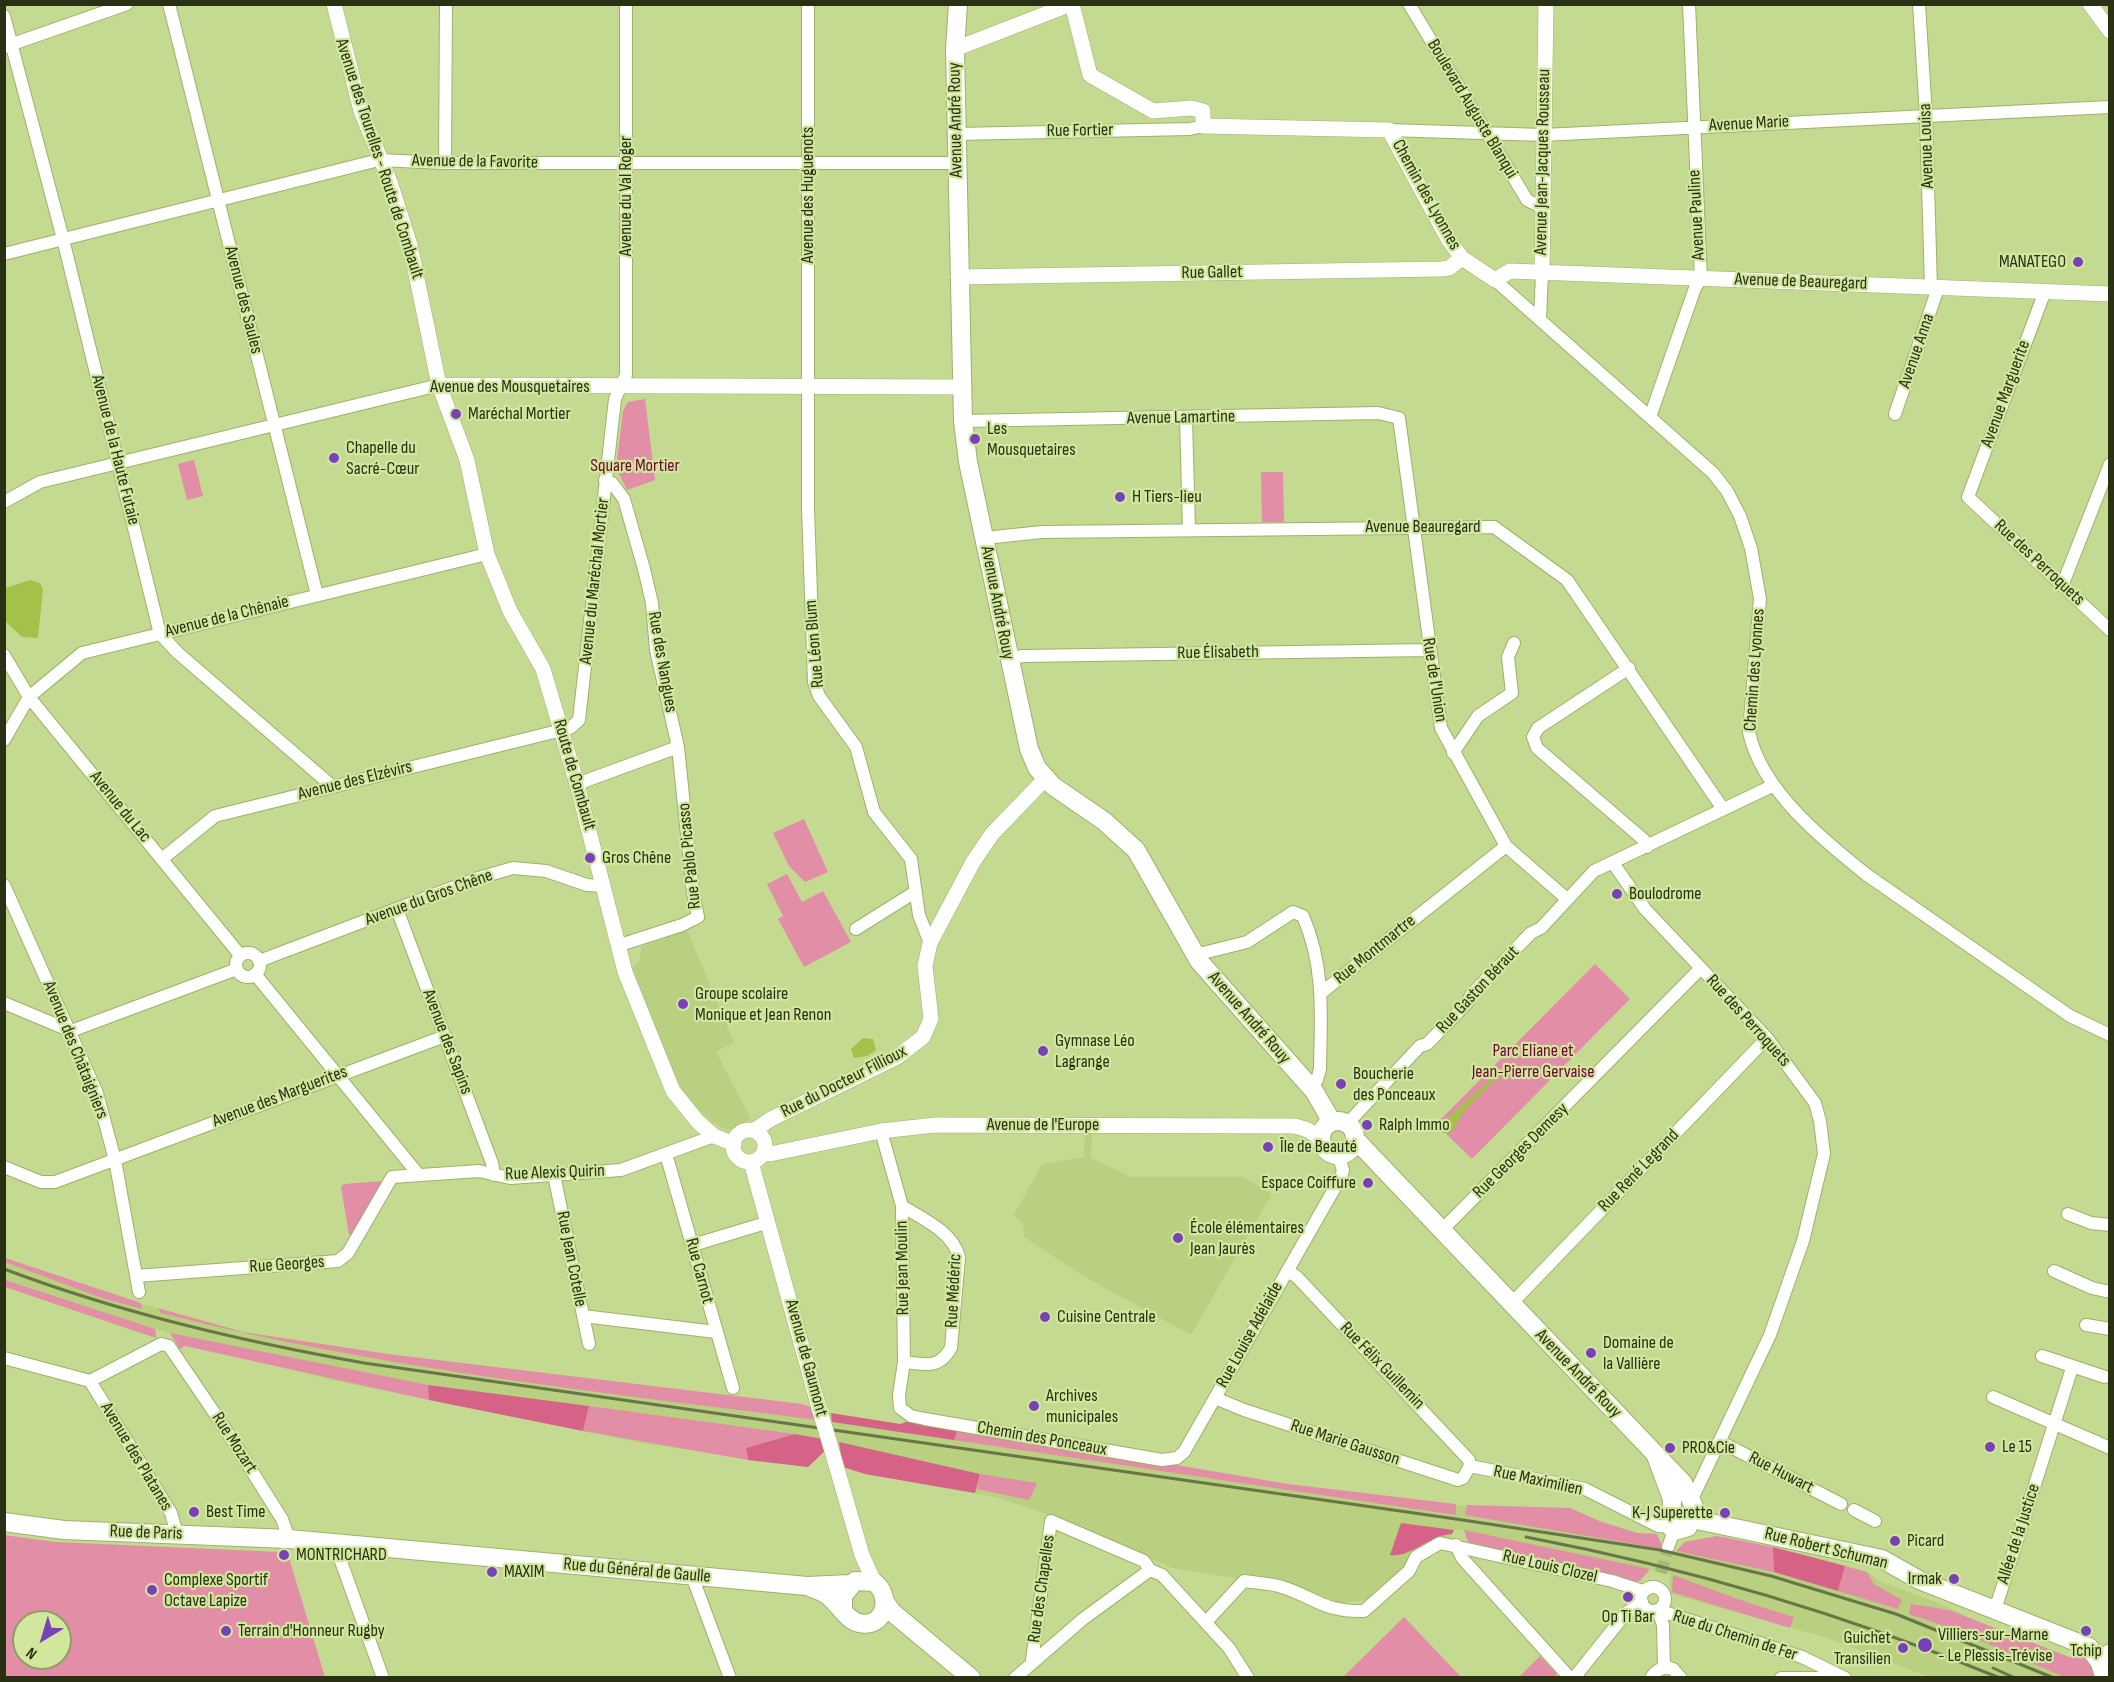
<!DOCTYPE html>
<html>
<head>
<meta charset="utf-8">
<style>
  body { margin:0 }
  #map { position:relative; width:2114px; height:1682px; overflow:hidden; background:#c5da91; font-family:"Sofia Sans Condensed",sans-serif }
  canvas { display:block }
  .frame { position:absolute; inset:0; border:6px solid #293013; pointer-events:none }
  .north { position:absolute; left:12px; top:1610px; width:60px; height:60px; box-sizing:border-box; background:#d1e79e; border:2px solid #8e9e66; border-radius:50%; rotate:218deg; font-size:16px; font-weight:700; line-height:24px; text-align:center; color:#293013 }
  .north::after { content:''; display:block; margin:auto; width:21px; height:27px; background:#7941b8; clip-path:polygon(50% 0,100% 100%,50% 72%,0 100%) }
</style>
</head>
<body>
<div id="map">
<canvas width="2114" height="1682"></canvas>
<div class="frame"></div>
<div class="north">N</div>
</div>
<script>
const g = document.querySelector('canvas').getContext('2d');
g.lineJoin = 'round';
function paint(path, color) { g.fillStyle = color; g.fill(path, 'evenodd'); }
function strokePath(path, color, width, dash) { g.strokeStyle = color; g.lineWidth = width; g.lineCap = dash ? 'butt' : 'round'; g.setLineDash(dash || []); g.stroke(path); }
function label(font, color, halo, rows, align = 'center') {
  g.font = font + ' "Sofia Sans Condensed",sans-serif'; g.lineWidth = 4.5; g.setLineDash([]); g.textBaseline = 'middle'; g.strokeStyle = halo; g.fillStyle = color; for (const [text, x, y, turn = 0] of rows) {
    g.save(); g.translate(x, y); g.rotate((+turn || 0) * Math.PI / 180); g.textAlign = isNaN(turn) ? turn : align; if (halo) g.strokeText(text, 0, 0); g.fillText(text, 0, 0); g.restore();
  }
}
paint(new Path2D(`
  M 687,930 L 734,1042 L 716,1052 L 751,1119 L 734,1128 L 727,1130 L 712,1122 L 688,1100 L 671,1069 L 632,967 L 639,963 L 642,946 Z
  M 1085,1133 L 1092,1133 L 1091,1158 L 1132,1177 L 1243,1177 L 1272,1194 L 1191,1335 L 1085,1277 L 1024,1237 L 1023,1224 L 1014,1215 L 1042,1164 L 1084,1157 Z
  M 5,1258 L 102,1293 L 243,1332 L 423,1361 L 802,1404 L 835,1414 L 1322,1490 L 1602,1522 L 1637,1533 L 1657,1534 L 1663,1549 L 1675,1551 L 1685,1542 L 1717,1536 L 1809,1555 L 1867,1572 L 1879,1581 L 1941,1604 L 1974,1620 L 2069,1657 L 2074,1655 L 2090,1677 L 1929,1677 L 1825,1637 L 1670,1594 L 1670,1574 L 1650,1569 L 1640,1581 L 1468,1542 L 1464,1530 L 1454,1530 L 1447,1545 L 1367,1600 L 1341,1603 L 1306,1590 L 1280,1585 L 1172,1568 L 1082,1527 L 1000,1498 L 865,1474 L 826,1450 L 808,1467 L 647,1444 L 327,1379 L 156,1329 L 156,1338 L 5,1287 Z`), '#b8d07f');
paint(new Path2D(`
  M 645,399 L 655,480 L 627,490 L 616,468 L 623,411 L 628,402 Z
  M 194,460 L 203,496 L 187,500 L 178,464 Z
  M 1261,472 L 1283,472 L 1284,522 L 1262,522 Z
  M 804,819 L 828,872 L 805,882 L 789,866 L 773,833 Z
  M 787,874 L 802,902 L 823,891 L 851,942 L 804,967 L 778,919 L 783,916 L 767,884 Z
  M 1595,964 L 1630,999 L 1472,1159 L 1436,1124 Z
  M 383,1181 L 353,1234 L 349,1235 L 341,1187 L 344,1184 Z
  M 5,1258 L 141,1303 L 142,1309 L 102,1298 L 5,1262 Z
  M 5,1280 L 155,1329 L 156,1338 L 5,1287 Z
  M 158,1308 L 243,1332 L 388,1354 L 802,1404 L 814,1408 L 817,1420 C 598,1392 375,1368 161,1313 Z
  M 170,1333 L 428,1385 L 429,1400 L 185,1346 L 180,1349 Z
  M 589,1406 L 795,1434 L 746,1448 L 748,1460 L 583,1431 Z
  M 958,1428 L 1288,1484 L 1456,1504 L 1456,1515 L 954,1440 Z
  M 980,1474 L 1037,1483 L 1029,1500 L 977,1489 Z
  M 1467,1505 L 1570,1508 L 1602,1522 L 1637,1533 L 1657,1534 L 1663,1549 L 1465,1515 Z
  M 1464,1530 L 1650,1569 L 1640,1581 L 1629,1581 L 1468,1542 Z
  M 4,1535 L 56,1542 L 280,1552 L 280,1557 L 289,1558 L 325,1677 L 5,1677 ZM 24,1622 L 60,1622 L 60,1658 L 24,1658 Z
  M 1717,1536 L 1773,1547 L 1774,1572 L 1676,1551 L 1685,1542 Z
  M 1845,1566 L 1867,1572 L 1874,1584 L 1902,1600 L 1898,1609 L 1838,1591 Z
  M 1673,1575 C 1714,1590 1752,1605 1794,1617 L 1790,1628 L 1672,1592 Z
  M 1911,1604 L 1949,1610 L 2069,1657 L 2083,1655 C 2090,1662 2096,1667 2093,1677 L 2064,1677 L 1959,1631 L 1909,1614 Z
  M 1404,1617 L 1461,1677 L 1343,1677 Z
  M 1540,1656 L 1557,1674 L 1554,1677 L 1519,1677 Z`), '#e28ea6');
paint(new Path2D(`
  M 428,1385 L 589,1406 L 583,1431 L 429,1400 Z
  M 831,1413 L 900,1424 L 909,1421 L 958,1428 L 954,1440 L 832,1422 Z
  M 795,1434 L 823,1439 L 826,1450 L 808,1467 L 748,1460 L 746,1448 Z
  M 839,1442 L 980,1474 L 975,1493 L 865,1474 L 843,1467 Z
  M 1401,1523 L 1454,1530 L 1452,1534 C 1429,1535 1411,1558 1390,1555 Z
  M 1773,1547 L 1845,1566 L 1838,1591 L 1774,1572 Z`), '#d76288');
paint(new Path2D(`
  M 30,580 L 40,583 L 43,589 L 38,638 L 22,637 L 5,621 L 5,588 Z
  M 863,1038 L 873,1039 L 876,1050 L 867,1056 L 854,1058 L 851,1049 Z
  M 1504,1068 L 1501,1073 L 1502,1079 L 1498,1076 C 1488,1088 1475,1100 1466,1109 C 1460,1115 1457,1126 1451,1133 L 1442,1133 L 1445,1120 Z`), '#a4c24a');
strokePath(new Path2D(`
  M 1661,1573 L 1668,1547`), '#a6b878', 12, [12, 6]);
const minor = new Path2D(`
  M 169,4 L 317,595
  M 808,4 L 808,508 L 814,682 L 819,696 L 856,747 L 874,812 L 911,859 L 919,915 L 930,943
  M 1409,4 L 1527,200 L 1541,207
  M 1919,4 L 1926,116 L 1931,287
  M 4,16 L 63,239 L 160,634 L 178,653 L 332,786
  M 4,47 L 127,4
  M 1389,130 L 1543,135 L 2110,107
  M 957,134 L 1190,129 L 1203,126
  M 445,163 L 446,4
  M 4,254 L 379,160 L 445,163 L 957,163
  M 1495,280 L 1713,473 L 1727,491 L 1740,516 L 1751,548 L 1760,599 L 1749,732 C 1761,790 1823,840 1867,875 L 2070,1016 L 2110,1035
  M 2045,291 L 1968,497 L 2110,630
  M 1540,319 L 1542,273
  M 1895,414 L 1938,288
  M 1650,417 L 1695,288 L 1701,279 L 1689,4
  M 1186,418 L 1189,530
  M 963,421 L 1378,413 L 1399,418 L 1441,728 L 1506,846 L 1567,899
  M 4,502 L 40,482 L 439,385
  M 985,538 L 1042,532 L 1494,527 L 1567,580 L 1723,809
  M 2062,586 L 2110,464
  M 4,655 L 29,697 L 240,955
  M 1007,659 L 1023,656 L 1428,650
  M 1629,668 L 1538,728 L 1533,737 L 1537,748 L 1644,840 L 1647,847
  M 4,740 L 29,697 L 82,653 L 487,554
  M 1453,753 L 1478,716 L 1512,693 L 1508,657 L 1514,643
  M 577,784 L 678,747 L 656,650 L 652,603 L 644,569 L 624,499 L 612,483 L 605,480
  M 162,859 L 215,816 L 570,728 L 579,720 L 615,399 L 626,375 L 626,4
  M 1613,863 L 1645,909 L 1767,1038 L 1815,1103 L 1820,1121 L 1824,1154 L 1803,1241 L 1770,1335 L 1692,1499
  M 4,885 L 97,1093 L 115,1160 L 139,1292
  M 397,909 L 492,1163 L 494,1175
  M 856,929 L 915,892
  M 617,946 L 682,925 L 698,917 L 693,893 L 678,747
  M236 965a12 12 0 1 1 24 0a12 12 0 1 1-24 0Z
  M 1195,955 L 1247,942 L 1293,912 L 1303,916 C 1325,968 1321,1013 1320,1069 L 1317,1080 L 1311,1089
  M 259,961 L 475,879 L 513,868 L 546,871 L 587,885 L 602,886
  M 255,974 L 418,1174
  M 1321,993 L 1506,846
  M 4,1003 L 71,1031 L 237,969
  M 1347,1124 L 1420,1046 L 1427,1044 L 1467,1003 L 1471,995 L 1531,933 L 1541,928 L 1594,871 L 1772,786
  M 881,1131 L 902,1206 L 904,1362 L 899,1395 L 900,1408 L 911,1416 L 925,1419 L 1162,1460 L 1177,1458 L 1184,1452 L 1341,1177 L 1343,1170 L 1338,1155
  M 666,1154 L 733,1388
  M 4,1167 L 41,1182 L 55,1182 L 445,1036
  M 554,1175 L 589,1344
  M 902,1206 C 923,1219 953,1232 959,1257 L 951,1348 C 938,1370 926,1364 904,1362
  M 2068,1214 L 2091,1223 L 2110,1225
  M 1442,1230 L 1700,969
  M 693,1245 L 769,1222
  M 1288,1271 L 1297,1277 L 1469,1460 L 1470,1466
  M 2054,1271 L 2092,1288 L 2110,1292
  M 136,1276 L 338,1261 L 348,1253 L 392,1177 L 479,1171 L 510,1178 L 621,1170 L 714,1136
  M 1511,1304 L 1767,1038
  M 583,1316 L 716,1332
  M 2086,1325 L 2110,1329
  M 2042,1356 L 2105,1377
  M 4,1358 L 90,1381
  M 90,1381 L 161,1344 L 169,1346 L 224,1427 L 282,1519 L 289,1539
  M 90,1381 L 171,1513 L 177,1534
  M 1993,1397 L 2110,1448
  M 1215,1398 L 1244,1410 L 1458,1480 L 1463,1478 L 1470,1466
  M 1721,1442 L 1841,1504
  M 1470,1466 L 1585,1489 L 1658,1526 L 1671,1527
  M 1854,1510 L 1875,1521
  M 334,1542 L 383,1678
  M 1456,1545 L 1462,1558 L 1570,1678
  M 1668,1547 L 1674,1531
  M 692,1576 L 730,1678
  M1641 1599a12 12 0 1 1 24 0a12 12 0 1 1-24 0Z
  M 1658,1610 L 1802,1657 L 1845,1678
  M 1658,1610 L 1663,1625 L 1664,1667
  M 1995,1610 L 2072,1368
  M 1206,1622 L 1244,1581 C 1256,1583 1270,1583 1282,1587 C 1316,1598 1324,1612 1364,1611 L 1409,1571 L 1416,1557 L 1440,1543 L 1612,1581 L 1643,1591
  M 1032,1660 L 1051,1521 L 1144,1561 L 1150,1570 L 1162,1575 L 1229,1648 L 1248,1678
  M 1015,1678 L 1083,1619 L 1150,1570
  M 1574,1678 L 1626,1613 L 1642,1602
  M 1651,1678 C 1656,1669 1664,1666 1673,1669 L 1681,1678
  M 1781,1678 L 1834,1678`);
const tertiary = new Path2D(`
  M 334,4 L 361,111 L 390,182 L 410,245 L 439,385 L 467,460 L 487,554 L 510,611 L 543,669 L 577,784 L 625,972 L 673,1091 L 698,1122 L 714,1136 L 734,1144
  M 1072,4 L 1090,75 L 1153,111 L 1192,108 L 1203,111 L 1203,126 L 1389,130 L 1448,239 L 1462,258 L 1495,280 L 1510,271 L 2110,294
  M 2090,4 L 2110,31
  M 955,49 L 1071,4
  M 1542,273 L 1546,4
  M 958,277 L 1442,269 L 1449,268 L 1462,258
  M 439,385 L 961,387
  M733 1146a16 16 0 1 1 32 0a16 16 0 1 1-32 0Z
  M 753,1131 L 771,1119 L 897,1057 L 923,1037 L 931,1019 L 925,966 L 930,943 L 973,862 L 992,834 L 1045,779
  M 764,1152 L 770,1154 L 881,1131 L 935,1125 L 1295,1126 L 1308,1130 L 1322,1140
  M 751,1162 L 819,1408
  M 829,1441 L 862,1555 L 874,1582`);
const secondary = new Path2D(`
  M 958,4 L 955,49 L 963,421 L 968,462 L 1029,749 L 1037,768 L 1053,786 L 1104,821 L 1136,850 L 1199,961 L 1314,1091 L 1328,1115 L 1329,1124
  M1321 1138a17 17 0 1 1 34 0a17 17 0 1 1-34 0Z
  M 1355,1139 L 1683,1483 L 1695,1509 L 1688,1527 L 1674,1531 L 1671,1527 L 1672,1499 L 1656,1456
  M 1692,1519 L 1882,1559 L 1919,1580 L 2089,1647 L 2100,1663
  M 4,1522 L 64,1530 L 289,1539 L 807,1586 L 850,1584
  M 810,1587 C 815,1590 822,1591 827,1595 C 838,1603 846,1620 859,1623 C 885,1629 893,1596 874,1582 L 855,1581 L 843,1596 L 843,1609
  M 886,1603 L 892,1612 L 971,1678
  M 2110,1653 L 2100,1663 L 2103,1673 L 2110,1677`);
strokePath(minor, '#9db16a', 14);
strokePath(tertiary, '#9db16a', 16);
strokePath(secondary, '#9db16a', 20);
strokePath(minor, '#fff', 12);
strokePath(tertiary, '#fff', 15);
strokePath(secondary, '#fff', 18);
strokePath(new Path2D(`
  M 4,1269 C 121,1313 241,1341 364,1363 L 1456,1519 L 1660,1550 L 1771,1576 L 1896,1614 L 2054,1678
  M 1526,1537 C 1689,1568 1847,1615 2000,1678
  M 1993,1668 L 2015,1678`), '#687546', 3);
const tertiaryBridge = new Path2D(`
  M 819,1408 L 829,1441`);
strokePath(tertiaryBridge, '#9db16a', 16, []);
strokePath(tertiaryBridge, '#fff', 15);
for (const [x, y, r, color] of [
  [2078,262,6,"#7941b8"],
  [456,414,6,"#7941b8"],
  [975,439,6,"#7941b8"],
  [334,458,6,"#7941b8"],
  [1120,497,6,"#7941b8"],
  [590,858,6,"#7941b8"],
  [1617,894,6,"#7941b8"],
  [683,1004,6,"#7941b8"],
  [1043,1051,6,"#7941b8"],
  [1341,1084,6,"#7941b8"],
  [1367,1125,6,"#7941b8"],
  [1268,1147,6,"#7941b8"],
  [1368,1183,6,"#7941b8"],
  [1178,1238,6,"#7941b8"],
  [1045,1317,6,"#7941b8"],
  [1591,1353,6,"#7941b8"],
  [1034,1406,6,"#7941b8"],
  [1990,1447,6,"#7941b8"],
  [1670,1448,6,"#7941b8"],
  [194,1512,6,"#7941b8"],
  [1725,1513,6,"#7941b8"],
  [1895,1541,6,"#7941b8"],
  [284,1555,6,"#7941b8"],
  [492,1572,6,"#7941b8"],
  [1954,1579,6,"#7941b8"],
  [152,1590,6,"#7941b8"],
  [1628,1597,6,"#7941b8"],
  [226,1631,6,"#7941b8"],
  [2086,1631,6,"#7941b8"],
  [1925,1645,8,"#7941b8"],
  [1903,1648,6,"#7941b8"]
]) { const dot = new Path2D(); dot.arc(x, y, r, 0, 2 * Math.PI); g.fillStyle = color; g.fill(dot); strokePath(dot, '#d1e79e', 2); }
label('18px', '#293013', '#d1e79e', [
  ["Boulevard Auguste Blanqui",1472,109,59],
  ["Avenue André Rouy",956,120,-91],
  ["Avenue Marie",1749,124,-3],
  ["Rue Fortier",1080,131,-1],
  ["Avenue Louisa",1927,146,-92],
  ["Avenue des Tourelles - Route de Combault",379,159,72],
  ["Avenue de la Favorite",475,162,1],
  ["Avenue Jean-Jacques Rousseau",1543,162,-89],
  ["Avenue des Huguenots",808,195,-90],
  ["Chemin des Lyonnes",1426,195,61],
  ["Avenue du Val Roger",626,196,-90],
  ["Avenue Pauline",1697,215,-93],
  ["Rue Gallet",1212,273,-1],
  ["Avenue de Beauregard",1801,282,2],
  ["Avenue des Saules",243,300,76],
  ["Avenue Anna",1917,351,-71],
  ["Avenue des Mousquetaires",510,387],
  ["Avenue Marguerite",2006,394,-70],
  ["Avenue Lamartine",1181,418,-1],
  ["Avenue de la Haute Futaie",115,450,76],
  ["Avenue Beauregard",1423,527],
  ["Rue des Perroquets",2039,563,43],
  ["Avenue du Maréchal Mortier",595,581,-84],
  ["Avenue André Rouy",997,603,79],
  ["Avenue de la Chênaie",227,617,-14],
  ["Rue Léon Blum",815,644,-95],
  ["Rue Élisabeth",1218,653,-1],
  ["Rue des Nangues",662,662,80],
  ["Chemin des Lyonnes",1755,670,-86],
  ["Rue de l'Union",1434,680,81],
  ["Route de Combault",574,775,74],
  ["Avenue des Elzévirs",355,781,-14],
  ["Avenue du Lac",120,807,51],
  ["Rue Pablo Picasso",690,856,-96],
  ["Avenue du Gros Chêne",429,898,-20],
  ["Rue Montmartre",1375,950,-39],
  ["Rue Gaston Béraut",1478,990,-47],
  ["Avenue André Rouy",1249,1018,49],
  ["Rue des Perroquets",1748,1021,48],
  ["Avenue des Sapins",447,1042,69],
  ["Avenue des Châtaigniers",75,1050,68],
  ["Rue du Docteur Fillioux",844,1082,-27],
  ["Avenue des Marguerites",280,1097,-21],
  ["Avenue de l'Europe",1043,1125],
  ["Rue Georges Demesy",1521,1151,-45],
  ["Rue René Legrand",1639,1171,-46],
  ["Rue Alexis Quirin",555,1173,-2],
  ["Rue Jean Cotelle",571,1259,79],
  ["Rue Georges",287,1265,-4],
  ["Rue Jean Moulin",903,1268,-91],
  ["Rue Carnot",699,1271,75],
  ["Rue Médéric",954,1291,-87],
  ["Rue Louise Adélaïde",1250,1335,-61],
  ["Avenue de Gaumont",806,1358,75],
  ["Rue Félix Guillemin",1382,1366,46],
  ["Avenue André Rouy",1578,1374,46],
  ["Chemin des Ponceaux",1042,1439,10],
  ["Rue Mozart",234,1443,57],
  ["Rue Marie Gausson",1345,1443,18],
  ["Avenue des Platanes",136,1457,59],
  ["Rue Huwart",1781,1473,27],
  ["Rue Maximilien",1538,1481,12],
  ["Rue de Paris",146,1533,2],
  ["Allée de la Justice",2019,1534,-72],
  ["Rue Robert Schuman",1826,1549,14],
  ["Rue Louis Clozel",1550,1567,13],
  ["Rue du Général de Gaulle",637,1571,5],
  ["Rue des Chapelles",1042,1589,-82],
  ["Rue du Chemin de Fer",1735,1636,18]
]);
label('18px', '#293013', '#d1e79e', [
  ["MANATEGO",2066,262,"right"],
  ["Maréchal Mortier",468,414],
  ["Les",987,429],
  ["Mousquetaires",987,450],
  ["Chapelle du",346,448],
  ["Sacré-Cœur",346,469],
  ["H Tiers-lieu",1132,497],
  ["Gros Chêne",602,858],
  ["Boulodrome",1629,894],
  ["Groupe scolaire",695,994],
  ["Monique et Jean Renon",695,1015],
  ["Gymnase Léo",1055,1041],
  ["Lagrange",1055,1062],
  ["Boucherie",1353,1074],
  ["des Ponceaux",1353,1095],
  ["Ralph Immo",1379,1125],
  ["Île de Beauté",1280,1147],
  ["Espace Coiffure",1356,1183,"right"],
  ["École élémentaires",1190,1228],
  ["Jean Jaurès",1190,1249],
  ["Cuisine Centrale",1057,1317],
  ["Domaine de",1603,1343],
  ["la Vallière",1603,1364],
  ["Archives",1046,1396],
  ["municipales",1046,1417],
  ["Le 15",2002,1447],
  ["PRO&Cie",1682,1448],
  ["Best Time",206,1512],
  ["K-J Superette",1713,1513,"right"],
  ["Picard",1907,1541],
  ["MONTRICHARD",296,1555],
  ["MAXIM",504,1572],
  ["Irmak",1942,1579,"right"],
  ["Complexe Sportif",164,1580],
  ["Octave Lapize",164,1601],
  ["Op Ti Bar",1628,1617,"center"],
  ["Terrain d'Honneur Rugby",238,1631],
  ["Villiers-sur-Marne",1938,1635],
  ["- Le Plessis-Trévise",1938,1656],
  ["Guichet",1891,1638,"right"],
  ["Transilien",1891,1659,"right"],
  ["Tchip",2086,1651,"center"]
], 'left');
label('18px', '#700035', '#d1e79e', [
  ["Square Mortier",635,466],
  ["Parc Eliane et",1533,1051],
  ["Jean-Pierre Gervaise",1533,1072]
]);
</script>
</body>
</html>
